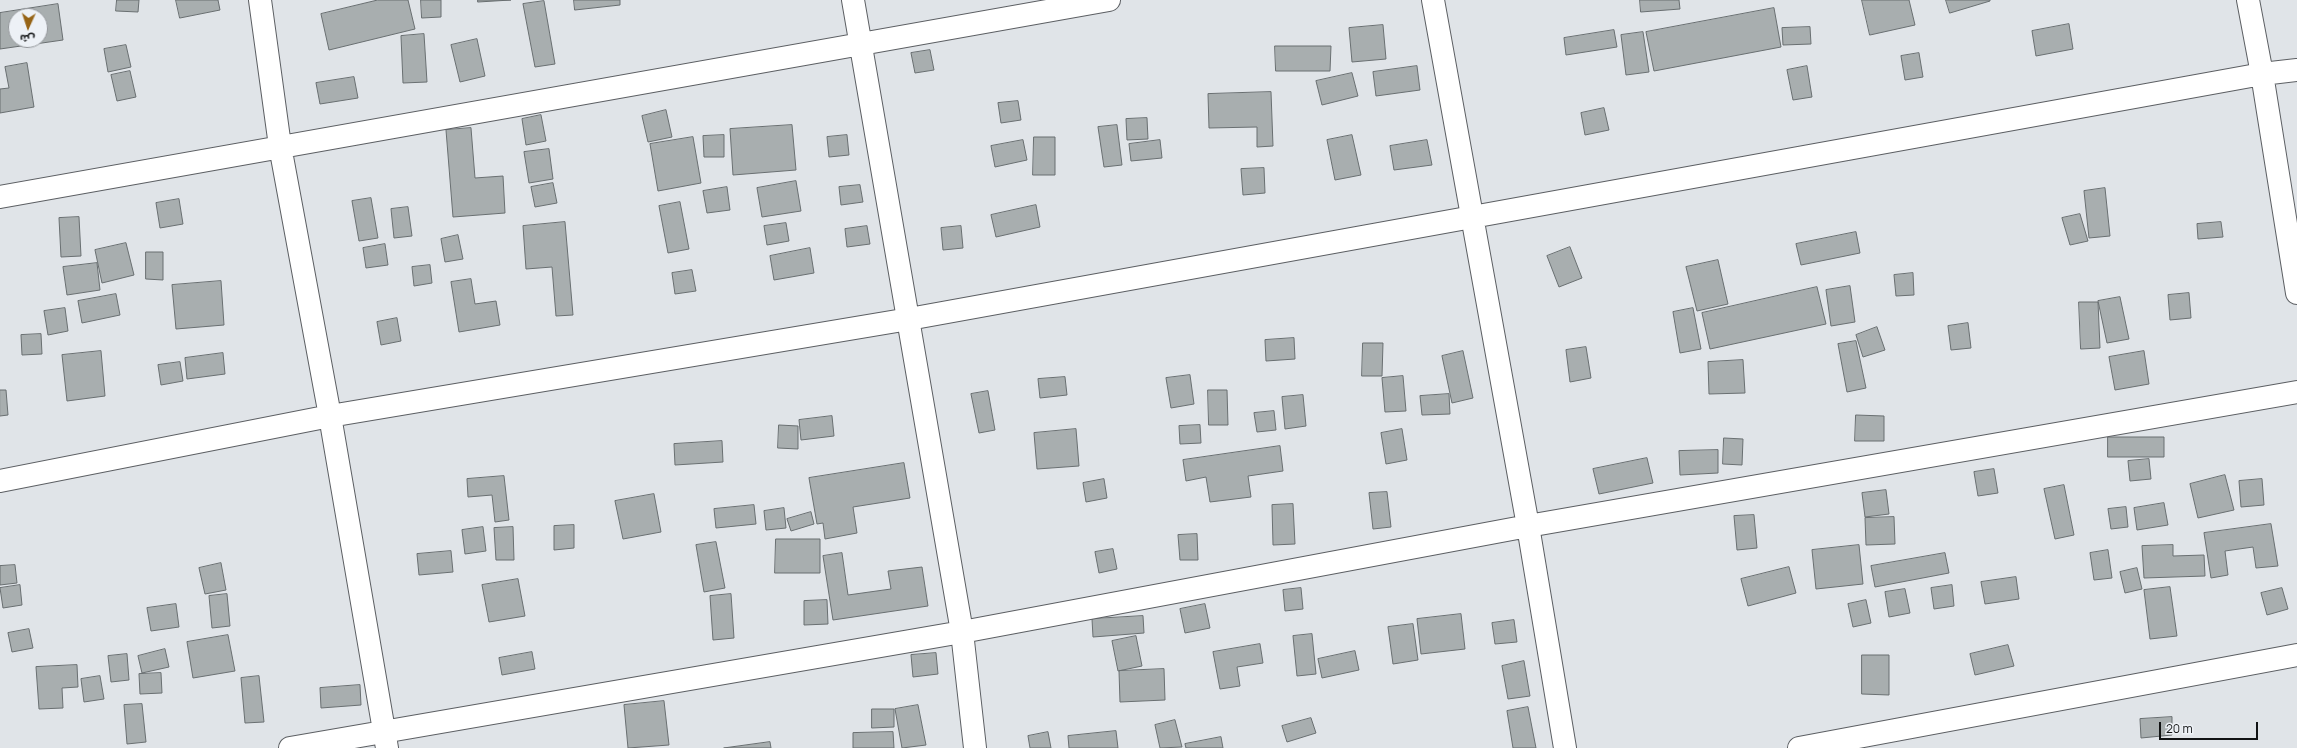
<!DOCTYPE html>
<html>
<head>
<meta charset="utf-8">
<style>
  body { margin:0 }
  #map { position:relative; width:2297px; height:748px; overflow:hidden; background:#e0e4e8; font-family:Manrope,"Noto Sans Arabic",sans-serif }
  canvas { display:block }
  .north { position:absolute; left:8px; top:8px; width:40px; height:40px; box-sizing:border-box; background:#edf1f6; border:1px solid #95989c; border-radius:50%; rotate:183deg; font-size:11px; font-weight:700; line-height:16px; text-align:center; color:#111314 }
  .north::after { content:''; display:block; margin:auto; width:14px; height:18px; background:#966416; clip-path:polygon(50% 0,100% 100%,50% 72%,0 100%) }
  .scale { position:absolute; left:2159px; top:722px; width:99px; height:18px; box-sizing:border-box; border:2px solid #111314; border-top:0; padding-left:5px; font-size:12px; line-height:14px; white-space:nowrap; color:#111314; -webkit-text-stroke:3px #edf1f6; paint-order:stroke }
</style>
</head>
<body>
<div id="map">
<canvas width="2297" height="748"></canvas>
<div class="north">ش</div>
<div class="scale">20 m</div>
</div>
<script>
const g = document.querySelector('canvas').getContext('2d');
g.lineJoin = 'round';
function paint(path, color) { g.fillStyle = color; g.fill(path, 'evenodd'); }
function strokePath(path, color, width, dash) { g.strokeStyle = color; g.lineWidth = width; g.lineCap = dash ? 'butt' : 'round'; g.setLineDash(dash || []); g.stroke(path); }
const building = new Path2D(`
  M 117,0 L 139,0 L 138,12 L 116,11 Z
  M 176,0 L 218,0 L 220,10 L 180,18 Z
  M 378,0 L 408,0 L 415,29 L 329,50 L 321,14 Z
  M 421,0 L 441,0 L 441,17 L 422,18 Z
  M 478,0 L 511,0 L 478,2 Z
  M 574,0 L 620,0 L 620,5 L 575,10 Z
  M 1640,0 L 1679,0 L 1680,9 L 1641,12 Z
  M 1862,0 L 1909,0 L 1915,25 L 1870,35 Z
  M 1946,0 L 1990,0 L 1990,1 L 1950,13 Z
  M 544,1 L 555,64 L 535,67 L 523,4 Z
  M 58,4 L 63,40 L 0,49 L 0,13 ZM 16,16 L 40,16 L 40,40 L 16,40 Z
  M 1774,8 L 1781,47 L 1654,71 L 1646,32 Z
  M 2069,24 L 2073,49 L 2036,56 L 2032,31 Z
  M 1383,25 L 1386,59 L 1352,62 L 1349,28 Z
  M 1810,27 L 1811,44 L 1783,45 L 1782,28 Z
  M 1614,30 L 1617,47 L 1566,55 L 1564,38 Z
  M 1643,32 L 1649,72 L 1626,75 L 1621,35 Z
  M 424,34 L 427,82 L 403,83 L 401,36 Z
  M 477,39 L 485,76 L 460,82 L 451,45 Z
  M 126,45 L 131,67 L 108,72 L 104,49 Z
  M 1275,46 L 1331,46 L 1330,71 L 1276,71 Z
  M 930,50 L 934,70 L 915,73 L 911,53 Z
  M 1919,53 L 1923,77 L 1905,80 L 1901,56 Z
  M 27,63 L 34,107 L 0,113 L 0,89 L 9,88 L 5,67 Z
  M 1417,66 L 1420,90 L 1376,96 L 1373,72 Z
  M 1807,66 L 1812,97 L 1793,100 L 1787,70 Z
  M 130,71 L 136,97 L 117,101 L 111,75 Z
  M 1352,73 L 1358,96 L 1322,105 L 1316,81 Z
  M 354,77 L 358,98 L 320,104 L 316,83 Z
  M 1271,92 L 1273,146 L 1257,147 L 1257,127 L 1209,128 L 1208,94 Z
  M 1018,101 L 1021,120 L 1001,123 L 998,103 Z
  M 1604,108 L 1609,130 L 1585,135 L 1581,113 Z
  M 666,110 L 672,137 L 648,142 L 642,116 Z
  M 541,115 L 546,141 L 526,145 L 522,119 Z
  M 1147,118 L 1148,139 L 1127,140 L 1126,119 Z
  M 792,125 L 796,170 L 733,175 L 730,129 Z
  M 1117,125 L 1122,165 L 1104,167 L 1098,127 Z
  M 471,128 L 475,178 L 503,176 L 505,213 L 453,217 L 446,130 Z
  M 724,135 L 724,157 L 704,157 L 703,136 Z
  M 847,135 L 849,155 L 829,157 L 827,137 Z
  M 1352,135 L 1361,175 L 1335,180 L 1327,140 Z
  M 693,137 L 701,183 L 658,191 L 650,144 Z
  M 1034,137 L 1055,137 L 1055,175 L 1033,175 Z
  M 1023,140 L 1027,160 L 995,167 L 991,146 Z
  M 1160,140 L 1162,158 L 1131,161 L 1129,144 Z
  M 1427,140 L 1432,165 L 1394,170 L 1390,146 Z
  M 549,149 L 553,179 L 529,183 L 524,152 Z
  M 1264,168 L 1265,193 L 1243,195 L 1241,169 Z
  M 796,181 L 801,211 L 762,217 L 757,188 Z
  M 553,183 L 557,203 L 535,207 L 531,187 Z
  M 860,185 L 863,202 L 841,205 L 839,187 Z
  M 727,187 L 730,210 L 707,213 L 703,191 Z
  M 2105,188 L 2110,236 L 2089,238 L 2084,191 Z
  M 371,198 L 378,238 L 359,241 L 352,201 Z
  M 179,199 L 183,224 L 160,228 L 156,203 Z
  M 680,202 L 689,249 L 668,253 L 659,206 Z
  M 1036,205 L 1040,227 L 996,237 L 991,215 Z
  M 408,207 L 412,236 L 394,238 L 391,209 Z
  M 2080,214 L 2088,241 L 2070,245 L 2062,218 Z
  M 79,217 L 81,256 L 61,257 L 59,218 Z
  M 565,222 L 573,315 L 556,316 L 552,267 L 526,269 L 523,226 Z
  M 2221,222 L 2223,237 L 2198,239 L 2197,224 Z
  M 786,223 L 789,241 L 767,245 L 764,226 Z
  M 867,226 L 870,244 L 847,247 L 845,229 Z
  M 961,226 L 963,248 L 943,250 L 941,228 Z
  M 1856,232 L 1860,253 L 1801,265 L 1796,244 Z
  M 458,235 L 463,259 L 445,262 L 441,239 Z
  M 126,243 L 134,275 L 102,283 L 95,250 Z
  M 385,244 L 388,265 L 366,268 L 363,248 Z
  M 1570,247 L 1582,278 L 1559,287 L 1547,256 Z
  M 810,248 L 814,273 L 774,280 L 770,256 Z
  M 146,252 L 163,252 L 163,280 L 146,279 Z
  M 1718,260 L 1728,304 L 1697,311 L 1686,267 Z
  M 97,263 L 100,290 L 67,295 L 63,267 Z
  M 430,265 L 432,283 L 414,286 L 412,267 Z
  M 692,270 L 696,291 L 675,294 L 672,273 Z
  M 1913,273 L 1914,295 L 1896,296 L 1894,275 Z
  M 471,279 L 475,304 L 496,301 L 500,325 L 459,332 L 451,282 Z
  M 221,281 L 224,325 L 176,329 L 172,285 Z
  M 1850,286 L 1855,322 L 1831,326 L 1826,290 Z
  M 1817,287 L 1826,324 L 1710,349 L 1702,313 Z
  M 2189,293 L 2191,318 L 2170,320 L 2168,295 Z
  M 116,294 L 120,315 L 82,323 L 78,301 Z
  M 2120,297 L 2129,339 L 2107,343 L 2098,301 Z
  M 2079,302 L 2098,302 L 2100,348 L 2081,349 Z
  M 65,308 L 68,331 L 48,335 L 44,311 Z
  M 1693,308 L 1701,349 L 1680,353 L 1673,312 Z
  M 397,318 L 401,341 L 381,345 L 377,322 Z
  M 1968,323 L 1971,348 L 1951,350 L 1948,326 Z
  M 1877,327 L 1885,350 L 1863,357 L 1856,335 Z
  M 41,334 L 42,354 L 22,355 L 21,335 Z
  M 1294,338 L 1295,359 L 1266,361 L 1265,340 Z
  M 1856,341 L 1866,388 L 1847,392 L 1838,344 Z
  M 1363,343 L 1383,343 L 1382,376 L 1362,376 Z
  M 1586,347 L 1591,378 L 1570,382 L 1566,350 Z
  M 101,351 L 105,396 L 67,401 L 62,355 Z
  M 1463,351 L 1473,398 L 1452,403 L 1442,356 Z
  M 2144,351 L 2149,384 L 2115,390 L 2109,357 Z
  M 223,353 L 225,374 L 187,379 L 185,358 Z
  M 1743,360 L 1745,393 L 1709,394 L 1708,362 Z
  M 180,362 L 183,381 L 161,385 L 158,365 Z
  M 1190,375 L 1194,404 L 1171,408 L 1166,378 Z
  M 1403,376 L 1406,411 L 1385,412 L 1382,378 Z
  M 1065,377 L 1067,395 L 1040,398 L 1038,379 Z
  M 0,390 L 6,390 L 8,415 L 0,416 Z
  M 1208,390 L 1227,390 L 1228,425 L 1209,425 Z
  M 988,391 L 995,430 L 979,433 L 971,394 Z
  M 1449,394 L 1450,414 L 1422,415 L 1420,396 Z
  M 1303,395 L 1306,426 L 1285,429 L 1282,397 Z
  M 1274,411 L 1276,430 L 1257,432 L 1254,413 Z
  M 1856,415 L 1884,416 L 1884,441 L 1855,441 Z
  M 832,416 L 834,436 L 801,440 L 799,420 Z
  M 779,425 L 798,426 L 798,449 L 778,448 Z
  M 1200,425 L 1201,443 L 1180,444 L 1179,426 Z
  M 1076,429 L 1079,466 L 1037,469 L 1034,433 Z
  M 1402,429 L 1407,460 L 1386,464 L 1381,433 Z
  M 2108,437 L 2164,437 L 2164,457 L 2108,457 Z
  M 1724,438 L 1743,439 L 1742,465 L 1723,464 Z
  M 722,441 L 723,462 L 675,465 L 674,444 Z
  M 1280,446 L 1283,471 L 1248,476 L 1251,497 L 1210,502 L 1206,477 L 1186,481 L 1183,460 Z
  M 1718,450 L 1718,473 L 1680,475 L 1679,451 Z
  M 1647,458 L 1653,483 L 1599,494 L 1593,469 Z
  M 2149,459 L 2151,479 L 2130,481 L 2128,461 Z
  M 904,463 L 910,498 L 853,507 L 857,533 L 825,539 L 823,523 L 817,524 L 809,478 Z
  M 1994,469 L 1998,493 L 1978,496 L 1974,472 Z
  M 2225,475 L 2234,510 L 2198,518 L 2190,484 Z
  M 504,476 L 509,520 L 495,522 L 492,495 L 468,497 L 467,479 Z
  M 1104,479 L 1107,498 L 1086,502 L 1083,483 Z
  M 2262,479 L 2264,505 L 2241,507 L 2239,481 Z
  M 2064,485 L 2074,535 L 2055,539 L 2044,489 Z
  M 1886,490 L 1889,514 L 1865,517 L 1862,493 Z
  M 1387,492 L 1391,527 L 1373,529 L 1369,493 Z
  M 654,494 L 661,532 L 623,539 L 615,501 Z
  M 2164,503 L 2168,525 L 2137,530 L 2134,508 Z
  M 1293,504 L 1295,544 L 1273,545 L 1272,505 Z
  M 754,505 L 756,524 L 716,528 L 714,509 Z
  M 2126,507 L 2128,527 L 2111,529 L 2108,509 Z
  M 784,508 L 786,528 L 766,530 L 764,511 Z
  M 811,512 L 814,524 L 791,531 L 787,519 Z
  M 1754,515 L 1757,548 L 1737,550 L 1734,516 Z
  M 1894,517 L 1895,544 L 1866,545 L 1865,518 Z
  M 2271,524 L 2278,566 L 2256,568 L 2253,547 L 2225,551 L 2228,575 L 2211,578 L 2204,533 Z
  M 574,525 L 574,548 L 554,550 L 554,526 Z
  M 483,527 L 486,551 L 465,554 L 462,530 Z
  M 513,527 L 514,560 L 496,560 L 494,528 Z
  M 1197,534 L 1198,560 L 1180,560 L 1178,535 Z
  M 776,539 L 820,539 L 820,573 L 775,573 Z
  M 716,542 L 725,588 L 704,592 L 696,545 Z
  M 1859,545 L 1863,584 L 1816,589 L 1812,550 Z
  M 2173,545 L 2173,556 L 2204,555 L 2205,576 L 2144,578 L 2142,546 Z
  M 1113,549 L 1117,569 L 1099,573 L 1095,552 Z
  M 2108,550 L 2112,578 L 2094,580 L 2090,553 Z
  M 451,551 L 453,572 L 419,575 L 417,554 Z
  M 842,553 L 848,595 L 891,589 L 888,571 L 922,567 L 928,606 L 833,620 L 823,556 Z
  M 1945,553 L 1949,573 L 1875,587 L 1871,566 Z
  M 221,563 L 226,590 L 205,594 L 199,568 Z
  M 15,565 L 17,583 L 0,585 L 0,566 Z
  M 1789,567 L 1796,593 L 1748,606 L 1741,579 Z
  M 2137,568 L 2142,589 L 2125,593 L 2120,572 Z
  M 2016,577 L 2019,599 L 1985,604 L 1981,582 Z
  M 518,579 L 525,616 L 489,622 L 482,585 Z
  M 20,585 L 22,605 L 3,608 L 0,588 Z
  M 1952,585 L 1954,606 L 1934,609 L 1931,588 Z
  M 2170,587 L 2177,636 L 2150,639 L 2144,590 Z
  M 1301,588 L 1303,609 L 1285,611 L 1283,590 Z
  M 2282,588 L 2288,609 L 2267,615 L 2261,593 Z
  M 1905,589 L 1910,613 L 1889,617 L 1885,592 Z
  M 227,594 L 230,626 L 212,628 L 209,596 Z
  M 731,594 L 734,638 L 713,640 L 710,596 Z
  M 827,600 L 828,624 L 804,625 L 804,601 Z
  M 1866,600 L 1871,623 L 1853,627 L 1848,604 Z
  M 176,604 L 179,627 L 151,631 L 147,608 Z
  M 1205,604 L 1210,628 L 1185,633 L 1180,609 Z
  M 1461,614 L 1465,649 L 1421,654 L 1417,619 Z
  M 1143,616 L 1144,633 L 1093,637 L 1092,619 Z
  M 1514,620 L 1517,642 L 1495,644 L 1492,623 Z
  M 1413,624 L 1418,660 L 1393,664 L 1388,627 Z
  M 29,629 L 33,648 L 12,652 L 8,633 Z
  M 1312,634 L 1316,674 L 1297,676 L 1293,636 Z
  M 228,635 L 235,671 L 193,678 L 187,642 Z
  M 1136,636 L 1142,666 L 1118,671 L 1112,641 Z
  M 1260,644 L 1263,663 L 1237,667 L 1240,686 L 1220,689 L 1213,652 Z
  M 2008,645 L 2014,666 L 1975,675 L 1970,654 Z
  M 165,649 L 169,667 L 142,673 L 138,656 Z
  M 1355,651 L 1359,670 L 1322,678 L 1318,659 Z
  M 532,652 L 535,669 L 502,675 L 499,658 Z
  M 936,653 L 938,674 L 913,677 L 911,655 Z
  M 127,654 L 129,680 L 111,682 L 108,656 Z
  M 1862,655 L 1889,655 L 1889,695 L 1862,694 Z
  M 1524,661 L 1530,696 L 1508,699 L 1502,666 Z
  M 77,665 L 78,687 L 62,688 L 63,708 L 39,709 L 36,667 Z
  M 1164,669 L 1165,700 L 1120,702 L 1119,671 Z
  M 161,673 L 162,693 L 140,694 L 139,674 Z
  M 100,676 L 104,699 L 84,702 L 81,679 Z
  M 259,676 L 264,722 L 245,723 L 241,678 Z
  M 360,685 L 361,705 L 321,708 L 320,688 Z
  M 664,701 L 669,745 L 628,748 L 624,705 Z
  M 142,704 L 146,742 L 127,744 L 124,705 Z
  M 918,705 L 926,745 L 902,748 L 895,709 Z
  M 1528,707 L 1536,748 L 1513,748 L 1507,711 Z
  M 872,709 L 894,709 L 894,727 L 872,728 Z
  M 2172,717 L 2172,735 L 2141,738 L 2140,719 Z
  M 1311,718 L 1316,733 L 1287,742 L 1282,726 Z
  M 1175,720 L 1182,747 L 1160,748 L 1155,725 Z
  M 1116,731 L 1118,748 L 1069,748 L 1068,736 Z
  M 893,732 L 894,748 L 853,748 L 853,733 Z
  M 1048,732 L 1051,748 L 1030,748 L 1028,736 Z
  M 1221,737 L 1223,748 L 1186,748 L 1185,744 Z
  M 770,742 L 771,748 L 724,748 Z`);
paint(building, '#a8aeaf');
strokePath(building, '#696f71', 1);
const minor = new Path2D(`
  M 260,0 L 280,146 L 330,416 L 387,748
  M 853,0 L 962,632 L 975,748
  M 1433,0 L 1528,526 L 1565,748
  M 2248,0 L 2262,74 L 2297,293
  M 0,197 L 1109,0
  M 0,481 L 330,416 L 909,319 L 2262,74 L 2297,70
  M 290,748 L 962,632 L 1528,526 L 2297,392
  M 1799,748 L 2297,655`);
strokePath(minor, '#5c5f63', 24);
strokePath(minor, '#fff', 22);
</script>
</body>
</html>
